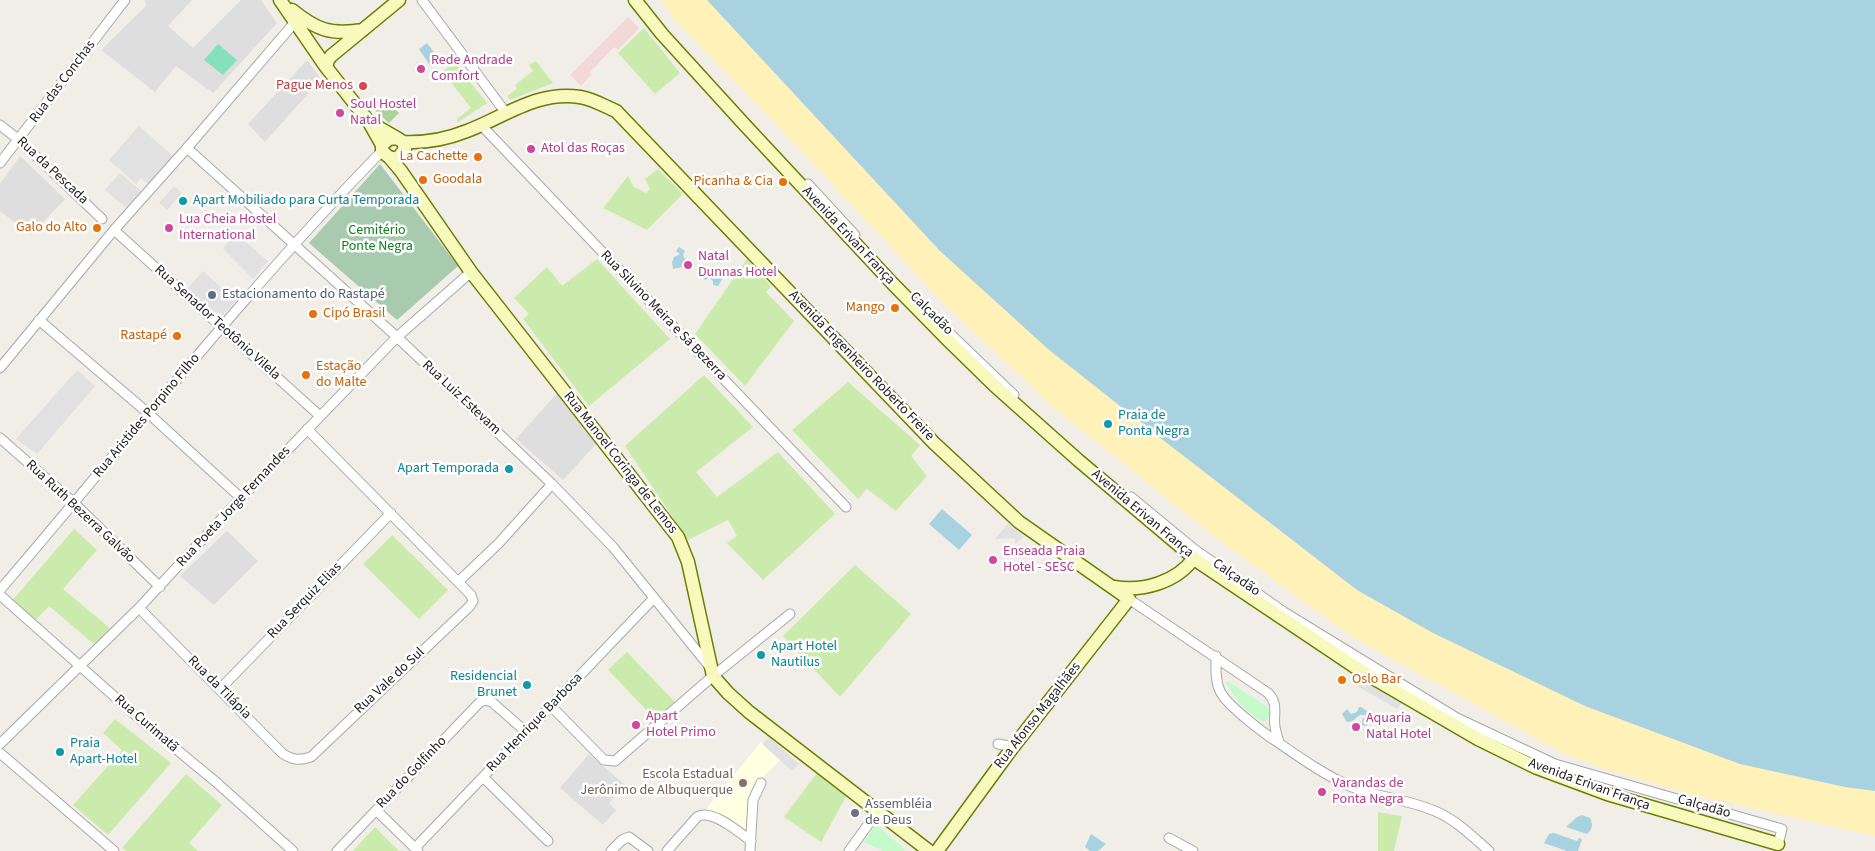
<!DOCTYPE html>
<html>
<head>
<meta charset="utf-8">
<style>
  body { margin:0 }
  canvas { display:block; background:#f1eee7 }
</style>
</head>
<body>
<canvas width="1875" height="851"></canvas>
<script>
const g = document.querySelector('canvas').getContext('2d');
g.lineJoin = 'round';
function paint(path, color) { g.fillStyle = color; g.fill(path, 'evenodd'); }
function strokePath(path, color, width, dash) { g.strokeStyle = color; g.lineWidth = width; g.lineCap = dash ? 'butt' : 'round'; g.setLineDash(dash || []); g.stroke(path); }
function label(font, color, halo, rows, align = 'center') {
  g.font = font + ' "Source Sans 3",sans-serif'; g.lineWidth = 5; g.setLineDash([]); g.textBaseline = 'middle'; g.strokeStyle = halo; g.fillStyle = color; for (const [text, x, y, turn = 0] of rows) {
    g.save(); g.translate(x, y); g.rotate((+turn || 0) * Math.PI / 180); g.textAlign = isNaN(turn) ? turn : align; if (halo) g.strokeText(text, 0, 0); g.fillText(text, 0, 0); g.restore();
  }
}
paint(new Path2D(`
  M 145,0 L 192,0 L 168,26 L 193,48 L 241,0 L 261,0 L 277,23 L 213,93 L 176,66 L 155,92 L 101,50 L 146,6 Z
  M 307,60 L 321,79 L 265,142 L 248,124 Z
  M 20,156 L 65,199 L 31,235 L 0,211 L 0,184 Z
  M 559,391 L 598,442 L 563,480 L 516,439 Z
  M 227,531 L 258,561 L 214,605 L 180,576 Z
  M 589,754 L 625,785 L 609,803 L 616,810 L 603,825 L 560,788 Z`), '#dfdede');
paint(new Path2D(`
  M 628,17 L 639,28 L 618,50 L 614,47 L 589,73 L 591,75 L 581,86 L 570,75 Z`), '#f2d8d7');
paint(new Path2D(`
  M 761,742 L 780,760 L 750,790 L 747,816 L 748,835 L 706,809 Z`), '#ffffe2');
paint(new Path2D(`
  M 644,28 L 680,73 L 655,94 L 618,53 Z
  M 536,61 L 553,83 L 510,100 L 507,96 L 517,89 L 515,85 L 533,71 L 529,65 Z
  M 455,63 L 487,103 L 457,123 L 457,119 L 471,108 L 442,71 Z
  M 658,169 L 683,194 L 647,230 L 603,208 L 628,176 L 634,187 L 646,193 L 650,189 L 645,179 Z
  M 597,259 L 670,339 L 589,406 L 523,319 L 529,314 L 514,298 L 547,267 L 562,286 Z
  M 747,259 L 771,286 L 766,292 L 794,321 L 745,386 L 695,334 Z
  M 704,375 L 753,427 L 696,472 L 717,497 L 778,452 L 835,514 L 763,580 L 727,543 L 737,536 L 728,520 L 688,540 L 625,446 Z
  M 848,382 L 920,445 L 911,456 L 927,476 L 896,511 L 867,489 L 858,499 L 792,430 Z
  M 74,529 L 97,550 L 63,589 L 111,629 L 96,646 L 49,606 L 33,623 L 10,603 Z
  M 392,535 L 448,590 L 419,619 L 363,564 Z
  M 855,565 L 911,614 L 840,697 L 783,636 Z
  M 627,652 L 677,704 L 658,722 L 608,670 Z
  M 115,719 L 171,763 L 108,835 L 73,805 L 122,750 L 103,733 Z
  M 817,773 L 847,795 L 821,842 L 784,817 Z
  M 186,774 L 222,805 L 189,843 L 198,851 L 126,851 L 122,848 Z
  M 1378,812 L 1402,816 L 1394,851 L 1378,851 Z
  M 375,827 L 399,851 L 353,851 Z`), '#cbebad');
paint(new Path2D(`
  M 381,96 L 399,113 L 389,123 L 369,105 Z`), '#abd19c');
paint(new Path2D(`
  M 662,0 L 707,0 L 940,251 L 1163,440 L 1357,590 L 1433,633 L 1585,706 L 1740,764 L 1845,787 L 1875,791 L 1875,836 L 1690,794 L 1607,770 L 1561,752 L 1351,636 L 1215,537 L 1053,407 L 943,303 L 780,128 L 674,19 Z`), '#fff1b7');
paint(new Path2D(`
  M 380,164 L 458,266 L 397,320 L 309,243 Z`), '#a8caae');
paint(new Path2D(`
  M 1227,681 L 1268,707 L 1271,713 L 1268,719 L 1264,722 C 1248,715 1234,697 1226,683 Z
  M 876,825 L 905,849 L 904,851 L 883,851 L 864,842 Z`), '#c5faca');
paint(new Path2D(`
  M 218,44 L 237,60 L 223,75 L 204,60 Z`), '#85e0be');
paint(new Path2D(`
  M 139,126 L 173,156 L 148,184 L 141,178 L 136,184 L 109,160 Z
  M 120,173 L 141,191 L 126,208 L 105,190 Z
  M 174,186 L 182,193 L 167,210 L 159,203 Z
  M 235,233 L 268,261 L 253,279 L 223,249 Z
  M 203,271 L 236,301 L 220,318 L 187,289 Z
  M 77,370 L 95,386 L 37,454 L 16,439 Z
  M 1008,524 L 1024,537 L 1015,544 L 1015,538 L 995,539 Z
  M 1361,680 L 1402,703 L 1397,709 L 1357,686 Z
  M 769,737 L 799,764 L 792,771 L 762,744 Z`), '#e1e1e1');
paint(new Path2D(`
  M 707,0 L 1875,0 L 1875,791 L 1845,787 L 1740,764 L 1585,706 L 1433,633 L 1357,590 L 1163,440 L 1048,349 L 940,251 Z
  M 427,43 L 440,60 L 431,67 L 419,49 Z
  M 679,247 L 685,251 L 683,255 L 685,259 L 682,267 L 673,269 L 672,262 L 674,257 L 680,254 L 676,251 Z
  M 704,270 L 709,273 L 711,270 L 715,270 L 716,274 L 723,278 L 718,286 L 713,285 L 713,281 L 709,278 L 705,280 L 700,275 Z
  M 942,509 L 972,535 L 959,550 L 929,524 Z
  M 1359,707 L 1361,707 L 1374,716 L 1373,720 L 1366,726 L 1362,725 L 1362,721 L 1363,718 L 1366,718 L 1365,715 L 1360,715 C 1355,718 1354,722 1347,722 L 1342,714 L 1347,709 L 1351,714 L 1357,712 Z
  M 1582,815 L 1590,818 C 1593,824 1593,829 1587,834 L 1566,827 L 1577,817 Z
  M 1554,833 L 1577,841 L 1579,838 L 1582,839 L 1578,851 L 1567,851 L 1544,843 L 1549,834 Z
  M 1091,834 L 1106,844 L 1098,851 L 1090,851 L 1085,847 Z`), '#a8d2df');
const street = new Path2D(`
  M 422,0 L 506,113
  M 0,125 L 19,140 L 102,219
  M 481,125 L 846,507
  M 187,148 L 397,337 L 552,484 L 613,547 L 709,666
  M 0,163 L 125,0
  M 808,184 L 855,235
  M 114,230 L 320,416
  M 39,320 L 148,413 L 241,498
  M 942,326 L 1014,395
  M 0,368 L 114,230 L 187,148 L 295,22
  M 0,438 L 74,503 L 160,587
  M 1131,497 L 1194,549 L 1284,612 L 1457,718 L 1555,764 L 1782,829 L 1778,844
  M 458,582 L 499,543 L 552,484
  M 0,590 C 126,443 246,290 382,151
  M 0,595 L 142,721 L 216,782 L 293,851
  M 1129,599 L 1268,693 C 1279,704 1273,714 1275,727 C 1276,733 1278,738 1279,743 C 1302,759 1326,776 1352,787 C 1379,798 1409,799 1437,812 C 1456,820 1473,837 1489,851
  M 139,608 L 282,753 C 292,760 299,761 311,757 L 470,606 L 473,601 L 471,595 L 307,429
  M 1216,656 C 1216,667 1215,681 1220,691 C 1226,705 1266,735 1279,743
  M 220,689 L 391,513
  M 551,706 L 604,760 L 615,761 L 713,676 L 790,614
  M 0,744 L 139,608 L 241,498 L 397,337 L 471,272
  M 998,744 L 1014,747
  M 0,753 L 114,851
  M 483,777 L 548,841
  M 377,811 L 418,851
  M 1169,838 L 1193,851
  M 415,848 L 654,598
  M 337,851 L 480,702 L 486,700 L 492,702 L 526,732
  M 611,851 L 622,840 L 629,837 L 648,851
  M 667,851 L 697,817 C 711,808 739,832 751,841
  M 750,851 L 753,800 L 761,783
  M 849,851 L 878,811`);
const secondary = new Path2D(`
  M 280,0 L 326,67 L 369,122 L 397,138
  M 635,0 L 662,34 L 743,123 L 893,284 L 948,340 L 995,386 L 1078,460 L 1200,563 L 1361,671 L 1478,739 L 1537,768 L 1607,794 L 1778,844
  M 292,10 C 317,30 330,35 363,30
  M 326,67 L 328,60 L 331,56 L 399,0
  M 369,122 L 382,145 L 382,151 C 387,156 390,159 398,158 L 405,149 L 403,142 L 397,138 L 389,139 L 382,145
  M 403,142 C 425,143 447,139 467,131 C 504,117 538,90 580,97 C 593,99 604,106 616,111 L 934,443 L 1019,522 L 1129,599 L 1010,751 L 937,851
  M 390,158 L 401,171 L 471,272 L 678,537 L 688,562 L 713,676 L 728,693 L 749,712 L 929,851
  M 1114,587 C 1143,592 1177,582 1194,558`);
strokePath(street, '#a8a8a8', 11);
strokePath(secondary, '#6e7c04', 15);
strokePath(street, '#fff', 9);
strokePath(secondary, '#f7fabc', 12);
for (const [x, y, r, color] of [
  [421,69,5,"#d1479c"],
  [363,86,5,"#e0444e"],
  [340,113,5,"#d1479c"],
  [531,149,5,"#d1479c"],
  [478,157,5,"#e8710a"],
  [423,180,5,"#e8710a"],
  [783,182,5,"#e8710a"],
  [183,201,5,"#0f9aa8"],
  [97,228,5,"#e8710a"],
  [169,228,5,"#d1479c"],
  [688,265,5,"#d1479c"],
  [212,295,5,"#5c6f8a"],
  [895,308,5,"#e8710a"],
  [313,314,5,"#e8710a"],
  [177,336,5,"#e8710a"],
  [306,375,5,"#e8710a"],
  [1108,424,5,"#0f9aa8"],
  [509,469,5,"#0f9aa8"],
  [993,560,5,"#d1479c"],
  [761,655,5,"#0f9aa8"],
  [1342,680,5,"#e8710a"],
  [527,685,5,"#0f9aa8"],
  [636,725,5,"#d1479c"],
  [1356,727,5,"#d1479c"],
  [60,752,5,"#0f9aa8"],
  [743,783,5,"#8d6e63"],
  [1322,792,5,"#d1479c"],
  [855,813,5,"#6b7280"]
]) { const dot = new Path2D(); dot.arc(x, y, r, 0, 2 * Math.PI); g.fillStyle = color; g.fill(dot); strokePath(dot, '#fff', 2); }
label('14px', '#b23c85', '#fff', [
  ["Rede Andrade",431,61],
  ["Comfort",431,77],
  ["Soul Hostel",350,105],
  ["Natal",350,121],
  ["Atol das Roças",541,149],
  ["Lua Cheia Hostel",179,220],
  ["International",179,236],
  ["Natal",698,257],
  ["Dunnas Hotel",698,273],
  ["Enseada Praia",1003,552],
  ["Hotel - SESC",1003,568],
  ["Apart",646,717],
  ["Hotel Primo",646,733],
  ["Aquaria",1366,719],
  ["Natal Hotel",1366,735],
  ["Varandas de",1332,784],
  ["Ponta Negra",1332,800]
], 'left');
label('14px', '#212121', '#fff', [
  ["Rua das Conchas",63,82,-53],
  ["Rua da Pescada",52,171,43],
  ["Avenida Erivan França",848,236,47],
  ["Calçadão",931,314,45],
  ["Rua Silvino Meira e Sá Bezerra",663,316,46],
  ["Rua Senador Teotônio Vilela",217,323,42],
  ["Avenida Engenheiro Roberto Freire",861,366,46],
  ["Rua Luiz Estevam",461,398,43],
  ["Rua Aristides Porpino Filho",147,416,-50],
  ["Rua Manoel Coringa de Lemos",620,463,52],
  ["Rua Poeta Jorge Fernandes",234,507,-47],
  ["Rua Ruth Bezerra Galvão",80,512,43],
  ["Avenida Erivan França",1142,514,40],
  ["Calçadão",1236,578,35],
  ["Rua Serquiz Elias",305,601,-46],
  ["Rua Vale do Sul",390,681,-43],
  ["Rua da Tilápia",219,688,45],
  ["Rua Afonso Magalhães",1038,716,-52],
  ["Rua Henrique Barbosa",535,723,-46],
  ["Rua Curimatã",146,724,41],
  ["Rua do Golfinho",412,773,-46],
  ["Avenida Erivan França",1589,785,20],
  ["Calçadão",1704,807,16]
]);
label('14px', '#be3a42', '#fff', [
  ["Pague Menos",353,86]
], 'right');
label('14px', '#c56008', '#fff', [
  ["La Cachette",468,157],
  ["Goodala",433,180,"left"],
  ["Picanha & Cia",773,182],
  ["Galo do Alto",87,228],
  ["Mango",885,308],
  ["Cipó Brasil",323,314,"left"],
  ["Rastapé",167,336],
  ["Estação",316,367,"left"],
  ["do Malte",316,383,"left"],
  ["Oslo Bar",1352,680,"left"]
], 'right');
label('14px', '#0d838f', '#fff', [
  ["Apart Mobiliado para Curta Temporada",193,201],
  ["Praia de",1118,416],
  ["Ponta Negra",1118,432],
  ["Apart Temporada",499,469,"right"],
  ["Apart Hotel",771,647],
  ["Nautilus",771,663],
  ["Residencial",517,677,"right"],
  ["Brunet",517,693,"right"],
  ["Praia",70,744],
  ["Apart-Hotel",70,760]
], 'left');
label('14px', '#0b8316', '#fff', [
  ["Cemitério",377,231],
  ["Ponte Negra",377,247]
]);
label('14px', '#4e5e75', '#fff', [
  ["Estacionamento do Rastapé",222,295]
], 'left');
label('14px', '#785e54', '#fff', [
  ["Escola Estadual",733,775],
  ["Jerônimo de Albuquerque",733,791]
], 'right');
label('14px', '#5b616d', '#fff', [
  ["Assembléia",865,805],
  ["de Deus",865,821]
], 'left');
</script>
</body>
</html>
